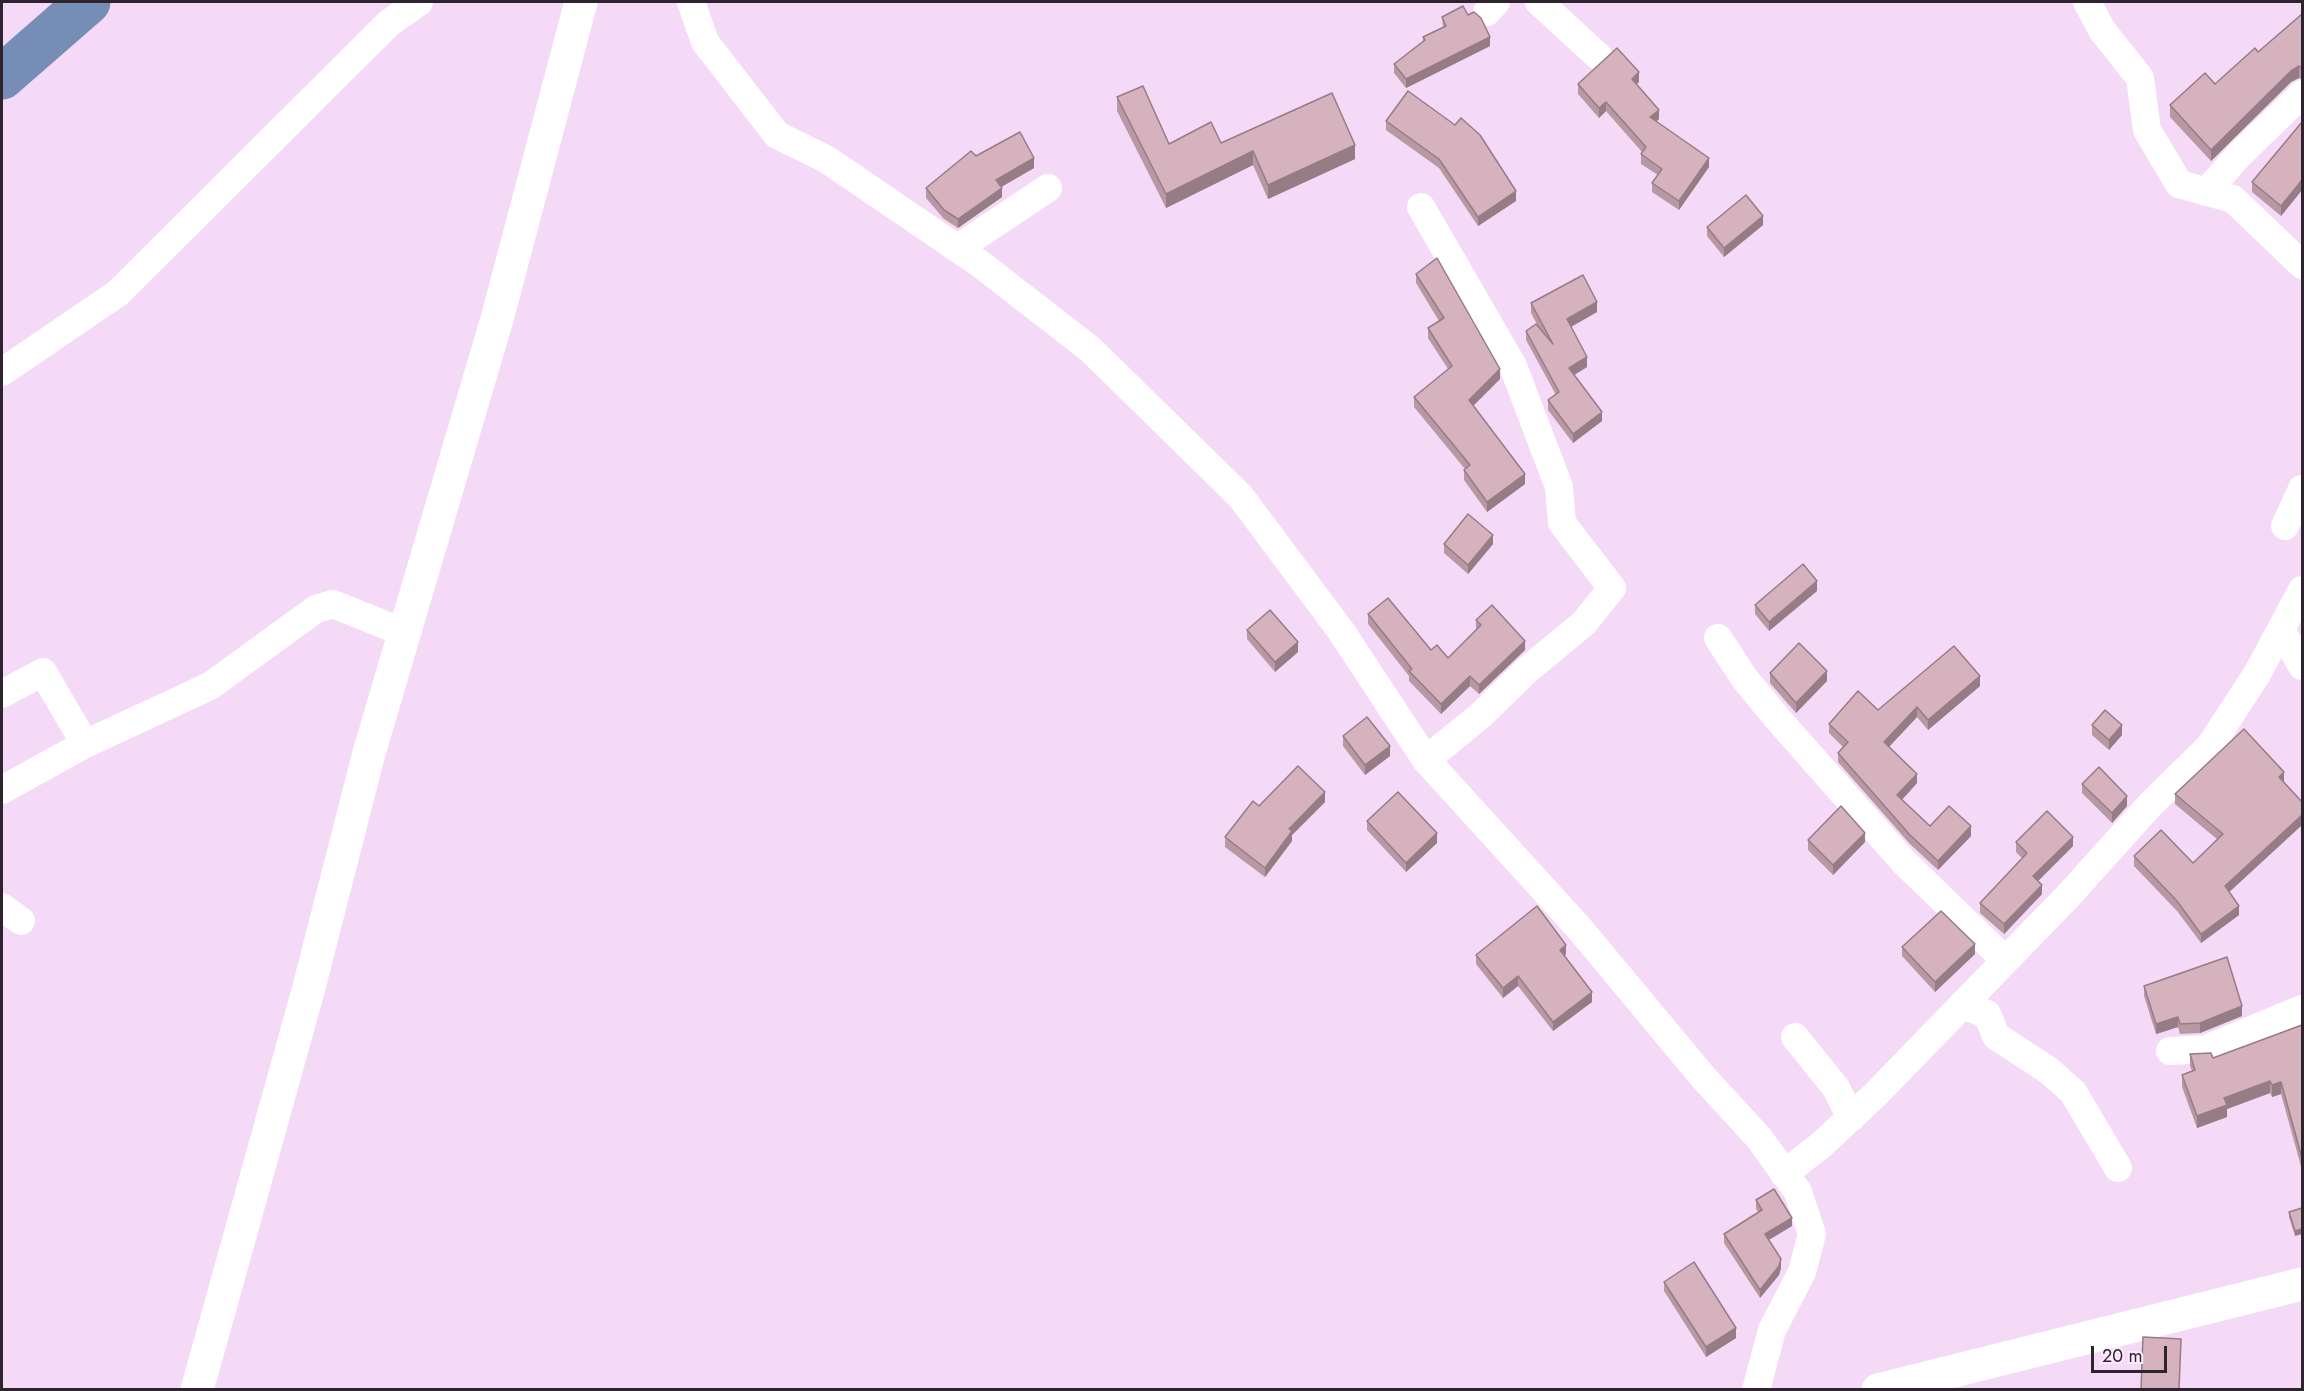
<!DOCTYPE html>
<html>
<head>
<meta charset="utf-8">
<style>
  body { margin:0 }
  #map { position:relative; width:2304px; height:1391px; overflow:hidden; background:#f4daf6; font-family:Jost,sans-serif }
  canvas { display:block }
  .frame { position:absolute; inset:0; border:3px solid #2e242f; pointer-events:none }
  .scale { position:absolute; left:2091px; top:1346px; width:76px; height:27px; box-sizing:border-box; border:3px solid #2e242f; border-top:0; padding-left:8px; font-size:18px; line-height:21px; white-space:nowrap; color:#2e242f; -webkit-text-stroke:4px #fbebfc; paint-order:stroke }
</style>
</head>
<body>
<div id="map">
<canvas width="2304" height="1391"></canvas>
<div class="frame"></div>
<div class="scale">20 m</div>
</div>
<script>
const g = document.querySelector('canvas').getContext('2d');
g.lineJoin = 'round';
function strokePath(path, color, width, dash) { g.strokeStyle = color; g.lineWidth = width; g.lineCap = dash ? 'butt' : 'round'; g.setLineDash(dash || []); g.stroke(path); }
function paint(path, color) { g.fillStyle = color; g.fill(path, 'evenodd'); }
strokePath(new Path2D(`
  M 2,77 L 88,2`), '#768db5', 45);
strokePath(new Path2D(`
  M 691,2 L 705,42 L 777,135 L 826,159 L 979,263 L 1090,349 L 1241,497 L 1341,631 L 1426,760 L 1579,928 L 1703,1077 L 1759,1138 L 1798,1192 L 1812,1234 L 1802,1272 L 1772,1330 L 1756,1390
  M 1539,2 L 1598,56
  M 2087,2 L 2102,30 L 2140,78 L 2147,130 L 2179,184 L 2233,199 L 2302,265
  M 1487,12 L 1496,2
  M 2206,192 L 2239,155 L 2302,94
  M 1421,207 L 1513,366 L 1559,487 L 1562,523 L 1612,588 L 1584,623 L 1526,671 L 1481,715 L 1426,760
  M 958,248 L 1048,188
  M 2,372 L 118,293 L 389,23 L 419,2
  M 2285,526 L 2302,489
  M 2281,630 L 2302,666
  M 1718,638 L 1745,679 L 1777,718 L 1904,862 L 2005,960
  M 2,694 L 43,672 L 85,744
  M 2,790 L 85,744 L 210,686 L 316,609 L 333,604 L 405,633
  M 2,907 L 21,921
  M 1962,1005 L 1987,1014 L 1996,1036 L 2048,1070 L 2073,1092 L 2118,1168
  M 1795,1037 L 1836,1088 L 1851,1118
  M 2170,1051 L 2206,1049 L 2302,1009
  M 1784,1174 L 1821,1145 L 1875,1095 L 2069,895 L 2150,805 L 2210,746 L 2257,674 L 2302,590`), '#fff', 28);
strokePath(new Path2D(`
  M 197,1390 L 308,991 L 369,753 L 497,319 L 581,2
  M 1878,1390 L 2302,1284`), '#fff', 33);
paint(new Path2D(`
  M 2302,14 L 2302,79 L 2299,78 L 2291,82 L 2211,161 L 2170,117 L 2170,105 L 2215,84 L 2258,52 Z
  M 1468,15 L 1490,46 L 1406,88 L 1394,73 L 1394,64 L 1423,41 L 1423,37 L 1443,28 L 1442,17 Z
  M 1639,82 L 1636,84 L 1659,119 L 1656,122 L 1709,167 L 1679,210 L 1652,192 L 1652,183 L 1658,175 L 1641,164 L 1641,154 L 1642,152 L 1606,111 L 1599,118 L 1578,94 L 1578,84 Z
  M 1117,97 L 1169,144 L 1221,143 L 1355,159 L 1268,199 L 1253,165 L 1166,208 L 1117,111 Z
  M 1386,121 L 1516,201 L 1478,226 L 1439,168 L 1386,130 Z
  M 2302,122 L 2302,190 L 2281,216 L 2252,192 L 2252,182 Z
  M 976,156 L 1034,168 L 1001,187 L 1002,197 L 958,228 L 944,219 L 926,198 L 926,188 Z
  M 1763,225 L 1724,257 L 1707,236 L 1707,227 Z
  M 1416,274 L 1500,379 L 1473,406 L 1525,484 L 1487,512 L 1464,480 L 1464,470 L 1465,469 L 1414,407 L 1414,397 L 1448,369 L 1428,338 L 1428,328 L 1439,321 L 1416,283 Z
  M 1531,303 L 1597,312 L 1571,327 L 1587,367 L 1574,375 L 1602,421 L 1573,443 L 1548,410 L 1548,400 L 1556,395 L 1526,340 L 1526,331 L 1539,328 L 1531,313 Z
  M 1444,544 L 1493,544 L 1468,574 L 1444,553 Z
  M 1817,591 L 1769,631 L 1755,614 L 1755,605 Z
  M 1368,614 L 1431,650 L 1448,658 L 1476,630 L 1476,620 L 1525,650 L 1479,694 L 1470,686 L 1441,714 L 1409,681 L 1409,676 L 1368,624 Z
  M 1247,630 L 1298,652 L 1275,672 L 1247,639 Z
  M 1770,673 L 1827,681 L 1796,713 L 1770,683 Z
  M 1980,686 L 1928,730 L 1917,717 L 1889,747 L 1917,783 L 1902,800 L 1930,826 L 1971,836 L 1938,870 L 1910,844 L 1838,762 L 1838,753 L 1843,747 L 1829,733 L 1829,724 Z
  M 2092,725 L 2122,735 L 2109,750 L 2092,735 Z
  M 1343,736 L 1390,756 L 1365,775 L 1343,746 Z
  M 2284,782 L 2302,802 L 2302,825 L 2229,892 L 2239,915 L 2201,943 L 2177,911 L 2134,866 L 2134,856 L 2193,863 L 2218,840 L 2175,804 L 2175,794 Z
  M 2082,784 L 2127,806 L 2112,823 L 2082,793 Z
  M 1325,802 L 1292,835 L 1292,841 L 1265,877 L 1225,847 L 1225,837 L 1259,806 Z
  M 1367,821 L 1437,843 L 1406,872 L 1367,830 Z
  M 1808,840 L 1865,842 L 1833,875 L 1808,850 Z
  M 2016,842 L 2073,846 L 2038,881 L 2042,894 L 2004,934 L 1980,913 L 1980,903 L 2022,858 L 2016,852 Z
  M 1902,947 L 1975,954 L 1935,992 L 1902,956 Z
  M 1566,954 L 1565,956 L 1592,1002 L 1553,1031 L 1518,986 L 1503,998 L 1476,964 L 1476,955 Z
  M 2144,986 L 2242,1016 L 2200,1033 L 2180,1034 L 2178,1027 L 2156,1034 L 2144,996 Z
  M 2302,1025 L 2302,1170 L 2281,1094 L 2272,1097 L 2270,1093 L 2227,1109 L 2227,1117 L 2197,1128 L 2182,1087 L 2182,1075 L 2192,1071 L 2190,1066 L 2190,1054 L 2213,1058 Z
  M 1756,1200 L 1792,1226 L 1769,1240 L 1781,1268 L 1779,1275 L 1760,1298 L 1724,1243 L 1724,1234 L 1758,1212 L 1756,1209 Z
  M 2302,1208 L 2295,1236 L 2289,1217 L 2289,1212 Z
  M 1664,1282 L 1736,1338 L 1706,1357 L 1664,1291 Z`), '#b898a3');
paint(new Path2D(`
  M 1490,37 L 1490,46 L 1406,88 L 1406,79 Z
  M 2299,66 L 2299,78 L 2291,82 L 2211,161 L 2211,150 L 2291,71 Z
  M 1639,72 L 1639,82 L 1632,88 L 1632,79 Z
  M 1606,102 L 1606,111 L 1599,118 L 1599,108 Z
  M 1659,110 L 1659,119 L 1650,127 L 1650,117 Z
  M 1355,145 L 1355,159 L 1268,199 L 1268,185 Z
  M 1253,151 L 1253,165 L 1166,208 L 1166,194 Z
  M 1034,158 L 1034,168 L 996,190 L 996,180 Z
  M 1709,158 L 1709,167 L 1679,210 L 1679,201 Z
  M 2302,180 L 2302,190 L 2281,216 L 2281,206 Z
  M 1002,188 L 1002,197 L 958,228 L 958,219 Z
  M 1516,191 L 1516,201 L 1478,226 L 1478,217 Z
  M 1763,216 L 1763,225 L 1724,257 L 1724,248 Z
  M 1597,302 L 1597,312 L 1567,329 L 1567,319 Z
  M 1587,357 L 1587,367 L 1569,378 L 1569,368 Z
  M 1500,369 L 1500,379 L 1469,410 L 1469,400 Z
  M 1602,412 L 1602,421 L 1573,443 L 1573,434 Z
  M 1525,474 L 1525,484 L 1487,512 L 1487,502 Z
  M 1493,535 L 1493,544 L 1468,574 L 1468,565 Z
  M 1817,581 L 1817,591 L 1769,631 L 1769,622 Z
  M 1525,641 L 1525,650 L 1479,694 L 1479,685 Z
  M 1298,642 L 1298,652 L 1275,672 L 1275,662 Z
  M 1827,671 L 1827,681 L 1796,713 L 1796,703 Z
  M 1470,676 L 1470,686 L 1441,714 L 1441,704 Z
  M 1980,676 L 1980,686 L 1928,730 L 1928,720 Z
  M 1917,707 L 1917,717 L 1884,752 L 1884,742 Z
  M 2122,725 L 2122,735 L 2109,750 L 2109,740 Z
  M 1390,746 L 1390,756 L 1365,775 L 1365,765 Z
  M 2284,772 L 2284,782 L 2279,777 Z
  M 1917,774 L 1917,783 L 1897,805 L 1897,795 Z
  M 1325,792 L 1325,802 L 1292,835 L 1292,841 L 1265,877 L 1265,868 L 1289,829 Z
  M 2127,796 L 2127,806 L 2112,823 L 2112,813 Z
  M 2302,815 L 2302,825 L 2225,896 L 2225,886 Z
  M 1971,826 L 1971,836 L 1938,870 L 1938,861 Z
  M 1437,833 L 1437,843 L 1406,872 L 1406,863 Z
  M 1865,833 L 1865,842 L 1833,875 L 1833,865 Z
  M 2073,837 L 2073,846 L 2033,886 L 2033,876 Z
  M 2042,885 L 2042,894 L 2004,934 L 2004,924 Z
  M 2239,906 L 2239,915 L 2201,943 L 2201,934 Z
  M 1975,944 L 1975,954 L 1935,992 L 1935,982 Z
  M 1566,945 L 1566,954 L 1560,959 L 1560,950 Z
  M 1518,976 L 1518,986 L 1503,998 L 1503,988 Z
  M 1592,992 L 1592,1002 L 1553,1031 L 1553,1022 Z
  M 2242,1006 L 2242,1016 L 2200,1033 L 2200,1023 Z
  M 2178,1017 L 2178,1027 L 2156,1034 L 2156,1024 Z
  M 2270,1081 L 2270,1093 L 2227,1109 L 2227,1117 L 2197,1128 L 2197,1116 L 2224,1098 Z
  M 2281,1082 L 2281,1094 L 2272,1097 L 2272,1085 Z
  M 1792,1218 L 1792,1226 L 1765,1242 L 1765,1234 Z
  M 2302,1229 L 2302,1234 L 2295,1236 L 2295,1231 Z
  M 1781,1259 L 1781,1268 L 1779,1275 L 1760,1298 L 1760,1290 Z
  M 1736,1328 L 1736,1338 L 1706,1357 L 1706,1347 Z`), '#967c85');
const building = new Path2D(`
  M 1463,6 L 1468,15 L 1474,12 L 1481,18 L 1490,37 L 1406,79 L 1394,64 L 1425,40 L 1423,37 L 1446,26 L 1442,17 Z
  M 2302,14 L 2302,68 L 2299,66 L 2291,71 L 2211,150 L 2170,105 L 2205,73 L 2215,84 L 2255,48 L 2258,52 Z
  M 1617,48 L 1639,72 L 1632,79 L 1659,110 L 1650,117 L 1709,158 L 1679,201 L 1652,183 L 1662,169 L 1641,154 L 1646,147 L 1606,102 L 1599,108 L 1578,84 Z
  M 1143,86 L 1169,144 L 1211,122 L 1221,143 L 1332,93 L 1355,145 L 1268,185 L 1253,151 L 1166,194 L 1117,97 Z
  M 1408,91 L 1455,125 L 1461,118 L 1480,135 L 1516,191 L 1478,217 L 1439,159 L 1386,121 Z
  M 2302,122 L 2302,180 L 2281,206 L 2252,182 Z
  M 1020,132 L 1034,158 L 996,180 L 1002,188 L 958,219 L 944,210 L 926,188 L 971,151 L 976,156 Z
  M 1746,195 L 1763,216 L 1724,248 L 1707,227 Z
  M 1437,258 L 1500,369 L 1469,400 L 1525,474 L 1487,502 L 1464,470 L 1470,465 L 1414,397 L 1452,366 L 1428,328 L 1444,318 L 1416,274 Z
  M 1583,275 L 1597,302 L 1567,319 L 1587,357 L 1569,368 L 1602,412 L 1573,434 L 1548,400 L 1559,392 L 1526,331 L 1536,324 L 1553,344 L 1531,303 Z
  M 1468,514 L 1493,535 L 1468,565 L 1444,544 Z
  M 1803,564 L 1817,581 L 1769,622 L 1755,605 Z
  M 1388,598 L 1431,650 L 1437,645 L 1448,658 L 1481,625 L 1476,620 L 1492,605 L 1525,641 L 1479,685 L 1470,676 L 1441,704 L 1409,671 L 1412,669 L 1368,614 Z
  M 1270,610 L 1298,642 L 1275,662 L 1247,630 Z
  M 1799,643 L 1827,671 L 1796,703 L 1770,673 Z
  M 1954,646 L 1980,676 L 1928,720 L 1917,707 L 1884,742 L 1917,774 L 1897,795 L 1930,826 L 1949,806 L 1971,826 L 1938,861 L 1910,835 L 1838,753 L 1848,742 L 1829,724 L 1858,691 L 1878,710 Z
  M 2105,710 L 2122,725 L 2109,740 L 2092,725 Z
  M 1367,717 L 1390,746 L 1365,765 L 1343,736 Z
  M 2244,729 L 2284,772 L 2279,777 L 2302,802 L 2302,815 L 2225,886 L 2239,906 L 2201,934 L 2177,901 L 2134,856 L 2161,830 L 2193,863 L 2223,834 L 2175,794 Z
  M 1298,766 L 1325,792 L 1289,829 L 1292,831 L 1265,868 L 1225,837 L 1253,801 L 1259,806 Z
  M 2099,767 L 2127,796 L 2112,813 L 2082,784 Z
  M 1398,792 L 1437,833 L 1406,863 L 1367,821 Z
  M 1841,806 L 1865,833 L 1833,865 L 1808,840 Z
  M 2047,811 L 2073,837 L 2033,876 L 2042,885 L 2004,924 L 1980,903 L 2027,853 L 2016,842 Z
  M 1537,906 L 1566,945 L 1560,950 L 1592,992 L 1553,1022 L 1518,976 L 1503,988 L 1476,955 Z
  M 1941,911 L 1975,944 L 1935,982 L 1902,947 Z
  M 2227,957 L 2242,1006 L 2200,1023 L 2180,1024 L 2178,1017 L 2156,1024 L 2144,986 Z
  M 2302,1025 L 2302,1158 L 2281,1082 L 2272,1085 L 2270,1081 L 2224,1098 L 2227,1105 L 2197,1116 L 2182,1075 L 2195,1070 L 2190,1054 L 2211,1053 L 2213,1058 Z
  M 1774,1189 L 1792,1218 L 1765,1234 L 1781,1259 L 1779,1266 L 1760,1290 L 1724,1234 L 1762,1210 L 1756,1200 Z
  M 2302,1208 L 2302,1229 L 2295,1231 L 2289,1212 Z
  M 1694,1262 L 1736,1328 L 1706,1347 L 1664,1282 Z
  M 2143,1337 L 2181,1339 L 2179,1389 L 2141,1389 Z`);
paint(building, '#d6b1be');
strokePath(building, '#967c85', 1.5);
</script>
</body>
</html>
